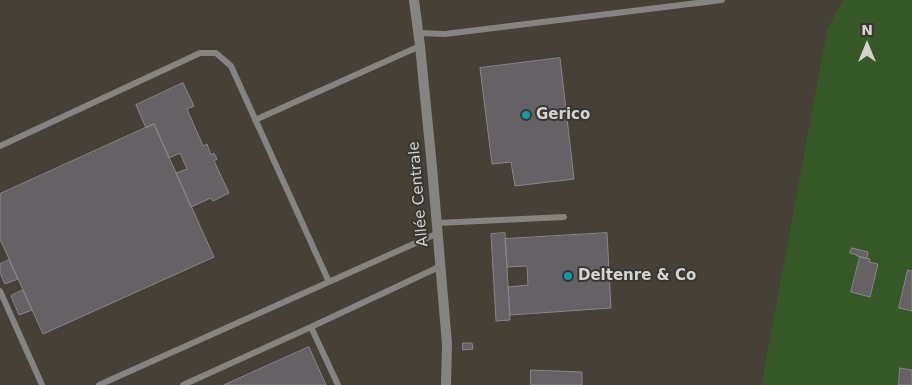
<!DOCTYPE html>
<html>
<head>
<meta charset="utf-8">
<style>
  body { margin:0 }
  #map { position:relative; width:912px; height:385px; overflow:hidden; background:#393732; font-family:"DejaVu Sans",sans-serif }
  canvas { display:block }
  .north { position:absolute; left:842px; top:20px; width:50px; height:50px; -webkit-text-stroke:4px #393732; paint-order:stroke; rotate:0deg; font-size:14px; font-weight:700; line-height:20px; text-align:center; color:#d5d4d1 }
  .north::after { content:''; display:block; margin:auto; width:18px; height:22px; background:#d5d4d1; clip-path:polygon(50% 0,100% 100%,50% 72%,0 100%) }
</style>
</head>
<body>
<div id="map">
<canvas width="912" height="385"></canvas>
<div class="north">N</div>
</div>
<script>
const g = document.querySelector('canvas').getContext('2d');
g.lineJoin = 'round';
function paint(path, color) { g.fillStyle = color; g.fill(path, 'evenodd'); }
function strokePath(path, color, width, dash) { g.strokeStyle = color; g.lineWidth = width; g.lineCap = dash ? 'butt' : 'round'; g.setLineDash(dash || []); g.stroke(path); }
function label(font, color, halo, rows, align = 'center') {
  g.font = font + ' "DejaVu Sans",sans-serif'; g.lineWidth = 4; g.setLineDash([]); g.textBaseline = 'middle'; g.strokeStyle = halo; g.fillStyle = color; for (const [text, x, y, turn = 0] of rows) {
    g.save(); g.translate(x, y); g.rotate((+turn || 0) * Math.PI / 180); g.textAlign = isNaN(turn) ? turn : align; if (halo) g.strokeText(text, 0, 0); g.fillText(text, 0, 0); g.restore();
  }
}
paint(new Path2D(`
  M 0,0 L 844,0 L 827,29 L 761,385 L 0,385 Z`), '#464036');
paint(new Path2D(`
  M 843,0 L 912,0 L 912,385 L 761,385 L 827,29 Z`), '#355826');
const building = new Path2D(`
  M 560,58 L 574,179 L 515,186 L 511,162 L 492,164 L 480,68 Z
  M 183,83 L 194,106 L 187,109 L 203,146 L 207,144 L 211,155 L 214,153 L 217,159 L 214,161 L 229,193 L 213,201 L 211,198 L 191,207 L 176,173 L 187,169 L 180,153 L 169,158 L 154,124 L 146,128 L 136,105 Z
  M 154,124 L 214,257 L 43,334 L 0,239 L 0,194 Z
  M 505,233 L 510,320 L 496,321 L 491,234 Z
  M 607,233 L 611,308 L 510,315 L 508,287 L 528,285 L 527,266 L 507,267 L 505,239 Z
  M 852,248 L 868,252 L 867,258 L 857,256 L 857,255 L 850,253 Z
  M 860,257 L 870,259 L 869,262 L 878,264 L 870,297 L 851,292 Z
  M 9,260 L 18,279 L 5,284 L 0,273 L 0,264 Z
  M 908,270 L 912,271 L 912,311 L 899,308 Z
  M 23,290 L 32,310 L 19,315 L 11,296 Z
  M 463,343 L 472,343 L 473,349 L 463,350 Z
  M 309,347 L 326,385 L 224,385 Z
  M 900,368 L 912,370 L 912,385 L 899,385 Z
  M 531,370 L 582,372 L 582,385 L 531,385 Z`);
paint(building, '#666165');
strokePath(building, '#898589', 1);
strokePath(new Path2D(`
  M 419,33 L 445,34 L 722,0
  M 255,120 L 420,46
  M 0,146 L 200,53 L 216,53 L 231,66 L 329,282
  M 437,223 L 564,217
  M 0,291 L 42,385
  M 311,327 L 338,385
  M 99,385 L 438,233
  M 183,385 L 311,327 L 441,266`), '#858481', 6);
strokePath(new Path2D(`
  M 414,0 L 420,46 L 432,167 L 447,344 L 446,385`), '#858481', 10);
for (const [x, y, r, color] of [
  [526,115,5,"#0f9aa8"],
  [568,276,5,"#0f9aa8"]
]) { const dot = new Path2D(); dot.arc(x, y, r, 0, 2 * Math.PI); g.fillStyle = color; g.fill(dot); strokePath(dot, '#393732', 2); }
label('bold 15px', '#d5d4d1', '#393732', [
  ["Gerico",536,115],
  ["Deltenre & Co",578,276]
], 'left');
label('15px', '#d5d4d1', '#393732', [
  ["Allée Centrale",419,194,-95]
]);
</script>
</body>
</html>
